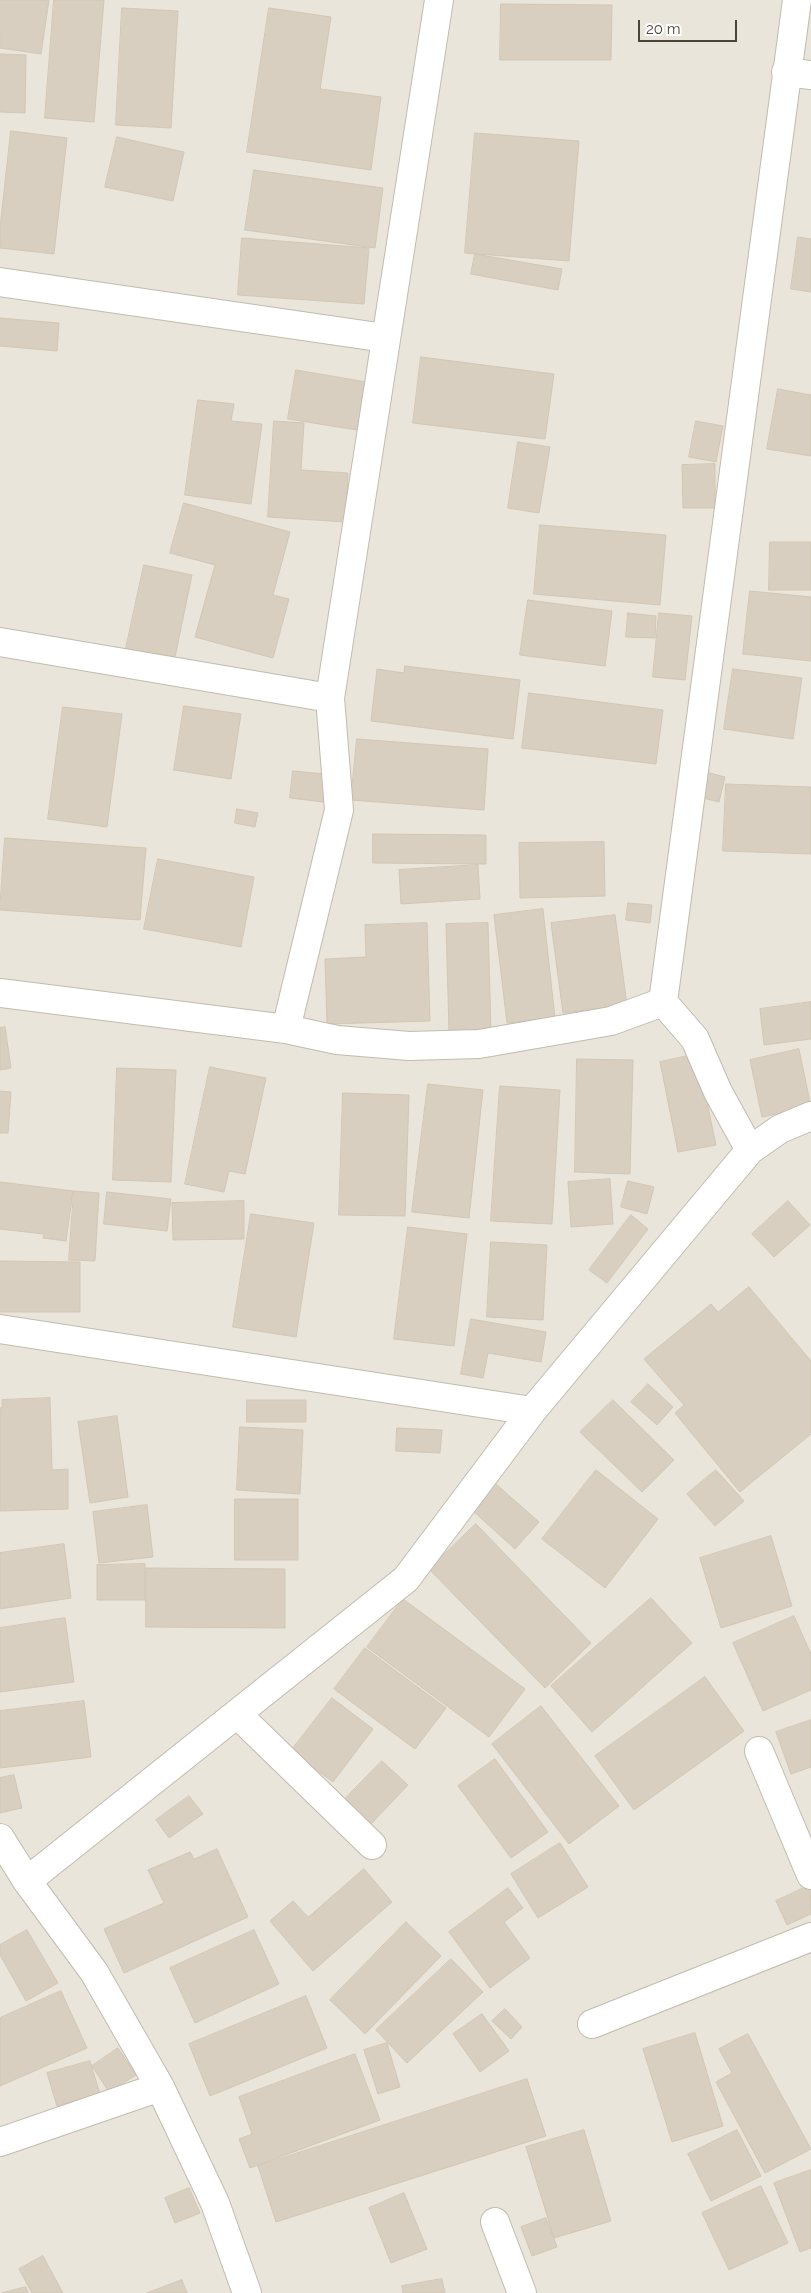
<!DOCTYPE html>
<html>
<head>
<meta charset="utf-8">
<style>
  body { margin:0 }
  #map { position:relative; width:811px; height:2293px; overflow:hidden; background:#f6f3ec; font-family:Raleway,sans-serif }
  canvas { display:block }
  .scale { position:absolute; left:638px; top:20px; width:99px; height:22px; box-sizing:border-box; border:2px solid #4b4439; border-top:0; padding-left:6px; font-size:15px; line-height:18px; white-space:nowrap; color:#4b4439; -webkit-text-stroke:4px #fff; paint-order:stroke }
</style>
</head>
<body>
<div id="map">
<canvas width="811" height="2293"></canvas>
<div class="scale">20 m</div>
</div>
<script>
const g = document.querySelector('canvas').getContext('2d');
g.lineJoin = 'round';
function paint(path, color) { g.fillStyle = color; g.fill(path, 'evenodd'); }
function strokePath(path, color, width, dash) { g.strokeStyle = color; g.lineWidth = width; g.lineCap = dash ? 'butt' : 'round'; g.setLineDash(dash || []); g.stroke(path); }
paint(new Path2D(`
  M 0,0 L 811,0 L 811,2293 L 0,2293 Z`), '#eae5da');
const building = new Path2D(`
  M 0,0 L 49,0 L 41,54 L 0,48 Z
  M 54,0 L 104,0 L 94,122 L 45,118 Z
  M 501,4 L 612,5 L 611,60 L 500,60 Z
  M 122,8 L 178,11 L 171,128 L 116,125 Z
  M 269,8 L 331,17 L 320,89 L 381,97 L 371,170 L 247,152 Z
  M 0,54 L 26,55 L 25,113 L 0,112 Z
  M 11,131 L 67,138 L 54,254 L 0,248 L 0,228 Z
  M 475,133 L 579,141 L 569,261 L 465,253 Z
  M 117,137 L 184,152 L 173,201 L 105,187 Z
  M 254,170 L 383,188 L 375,248 L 245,230 Z
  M 798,237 L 811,239 L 811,292 L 791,289 Z
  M 242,238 L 369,248 L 364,304 L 238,295 Z
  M 475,254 L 562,269 L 558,290 L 471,274 Z
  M 0,318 L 59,323 L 57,351 L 0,346 Z
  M 421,357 L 554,374 L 545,439 L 413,423 Z
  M 296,370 L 372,383 L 363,431 L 288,419 Z
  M 778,389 L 811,395 L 811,456 L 767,449 Z
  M 198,400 L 234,404 L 231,421 L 262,424 L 251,504 L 185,495 Z
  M 274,421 L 304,423 L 301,470 L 348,473 L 346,522 L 268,517 Z
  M 696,421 L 723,426 L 716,462 L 689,457 Z
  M 518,442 L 550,447 L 539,513 L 508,508 Z
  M 715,464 L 715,508 L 683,508 L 682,465 Z
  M 184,503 L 290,532 L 273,595 L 289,599 L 273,658 L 195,637 L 215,565 L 170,553 Z
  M 540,525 L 666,535 L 660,605 L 534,594 Z
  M 770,542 L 811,542 L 811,590 L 769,590 Z
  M 144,565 L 192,575 L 174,662 L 125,653 Z
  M 750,591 L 811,597 L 811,661 L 743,654 Z
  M 528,600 L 612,611 L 605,666 L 520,655 Z
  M 628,613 L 656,616 L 655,638 L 626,637 Z
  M 659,613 L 692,616 L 685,680 L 653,677 Z
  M 405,666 L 520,680 L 513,739 L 371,721 L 377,669 L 404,673 Z
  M 733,669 L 802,678 L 793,739 L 724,729 Z
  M 529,693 L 663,710 L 656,764 L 522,748 Z
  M 184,706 L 241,714 L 231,779 L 174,770 Z
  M 63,707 L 122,714 L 107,827 L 48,819 Z
  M 357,739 L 488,749 L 484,810 L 351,800 Z
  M 293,771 L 325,774 L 323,802 L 290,798 Z
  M 706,772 L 725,777 L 719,802 L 699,797 Z
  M 726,784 L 811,787 L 811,854 L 723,851 Z
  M 237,809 L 258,813 L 255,827 L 235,823 Z
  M 373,834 L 486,835 L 486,864 L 373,863 Z
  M 5,838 L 146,848 L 140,920 L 0,910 Z
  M 604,842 L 605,896 L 520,898 L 519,843 Z
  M 158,859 L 254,877 L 241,947 L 144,929 Z
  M 478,865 L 480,899 L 401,904 L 399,870 Z
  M 628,903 L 652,905 L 650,923 L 626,920 Z
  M 543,909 L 555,1018 L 507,1023 L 494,915 Z
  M 615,915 L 627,1005 L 563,1013 L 551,923 Z
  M 427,923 L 430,1021 L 327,1024 L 325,959 L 366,957 L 365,925 Z
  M 488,923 L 491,1031 L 449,1032 L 446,924 Z
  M 811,1002 L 811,1039 L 764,1045 L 760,1009 Z
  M 5,1027 L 11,1068 L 0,1070 L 0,1028 Z
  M 799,1049 L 811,1107 L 762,1117 L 750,1060 Z
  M 697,1054 L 716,1145 L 678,1152 L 660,1062 Z
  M 577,1059 L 633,1060 L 630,1174 L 575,1172 Z
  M 210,1067 L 266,1078 L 245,1174 L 229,1171 L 224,1192 L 185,1184 Z
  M 117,1068 L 176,1070 L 171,1182 L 113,1180 Z
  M 428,1084 L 483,1090 L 469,1218 L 412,1212 Z
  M 500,1086 L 560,1090 L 552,1224 L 491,1221 Z
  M 0,1091 L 11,1092 L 8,1133 L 0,1133 Z
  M 343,1093 L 409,1095 L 405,1216 L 339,1215 Z
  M 610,1179 L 613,1224 L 571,1227 L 568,1182 Z
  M 628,1181 L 654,1187 L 647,1214 L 621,1207 Z
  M 0,1182 L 73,1191 L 66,1241 L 43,1238 L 44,1234 L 0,1229 Z
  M 74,1191 L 99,1193 L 95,1261 L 69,1260 Z
  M 107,1192 L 171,1199 L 167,1231 L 104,1224 Z
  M 244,1201 L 244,1239 L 173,1240 L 172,1203 Z
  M 788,1201 L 810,1225 L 774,1257 L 752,1234 Z
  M 251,1214 L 314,1223 L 296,1337 L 233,1327 Z
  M 631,1215 L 648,1229 L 607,1283 L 589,1270 Z
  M 408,1227 L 467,1234 L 454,1346 L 394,1339 Z
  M 491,1242 L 547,1245 L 543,1320 L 487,1317 Z
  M 0,1261 L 80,1262 L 80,1312 L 0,1312 Z
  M 749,1287 L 811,1361 L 811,1434 L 740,1492 L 675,1413 L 684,1405 L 644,1359 L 711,1304 L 718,1312 Z
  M 471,1319 L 546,1332 L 541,1362 L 488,1353 L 483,1378 L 461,1374 Z
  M 648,1384 L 673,1407 L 657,1425 L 631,1402 Z
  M 50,1398 L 52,1470 L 68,1469 L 68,1509 L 0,1511 L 0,1408 L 2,1408 L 2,1400 Z
  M 247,1400 L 306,1400 L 306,1422 L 247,1422 Z
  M 613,1400 L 674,1460 L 642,1492 L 580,1432 Z
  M 117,1416 L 128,1497 L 90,1503 L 78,1422 Z
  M 240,1427 L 303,1430 L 300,1494 L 237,1490 Z
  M 397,1428 L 442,1430 L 440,1453 L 396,1451 Z
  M 596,1470 L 658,1519 L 605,1588 L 542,1539 Z
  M 716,1470 L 744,1501 L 715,1526 L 687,1494 Z
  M 496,1484 L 539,1522 L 515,1549 L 472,1510 Z
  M 235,1499 L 298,1499 L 298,1560 L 235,1560 Z
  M 147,1505 L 153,1557 L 99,1563 L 93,1512 Z
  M 476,1524 L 591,1643 L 545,1688 L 429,1569 Z
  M 771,1536 L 792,1606 L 721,1628 L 700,1558 Z
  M 64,1544 L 71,1598 L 0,1609 L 0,1553 Z
  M 145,1564 L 145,1600 L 97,1600 L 97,1565 Z
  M 146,1568 L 285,1569 L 285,1628 L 146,1627 Z
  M 651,1598 L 692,1643 L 592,1732 L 551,1686 Z
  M 403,1599 L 525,1689 L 489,1737 L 367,1647 Z
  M 794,1616 L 811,1654 L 811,1690 L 763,1711 L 733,1643 Z
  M 65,1618 L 74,1682 L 0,1692 L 0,1628 Z
  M 365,1648 L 446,1708 L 415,1749 L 334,1689 Z
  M 705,1677 L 744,1731 L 634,1810 L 595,1756 Z
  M 332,1698 L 373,1729 L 333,1782 L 291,1751 Z
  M 84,1701 L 91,1757 L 0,1768 L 0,1711 Z
  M 541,1706 L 619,1806 L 569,1844 L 492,1744 Z
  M 811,1720 L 811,1767 L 791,1774 L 776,1732 Z
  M 495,1759 L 548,1832 L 511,1858 L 458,1786 Z
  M 382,1761 L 408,1785 L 370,1825 L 344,1800 Z
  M 14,1775 L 22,1808 L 0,1813 L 0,1778 Z
  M 189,1796 L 203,1814 L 169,1838 L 156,1820 Z
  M 560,1843 L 588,1887 L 538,1918 L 511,1874 Z
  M 217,1849 L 248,1917 L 124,1973 L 104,1929 L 164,1903 L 148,1870 L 190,1852 L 194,1859 Z
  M 364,1869 L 392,1902 L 313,1971 L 270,1921 L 293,1901 L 308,1917 Z
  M 810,1885 L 811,1914 L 787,1925 L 776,1901 Z
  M 508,1888 L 523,1908 L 504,1922 L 530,1958 L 490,1988 L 449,1932 Z
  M 406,1922 L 441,1956 L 365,2034 L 330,2000 Z
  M 27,1930 L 58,1983 L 26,2001 L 0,1955 L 0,1945 Z
  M 254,1930 L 279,1984 L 195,2023 L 170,1968 Z
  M 451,1959 L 483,1992 L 407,2063 L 376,2030 Z
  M 61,1991 L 87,2048 L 0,2086 L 0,2018 Z
  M 306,1996 L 327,2048 L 210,2096 L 189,2044 Z
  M 505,2009 L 522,2027 L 511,2039 L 492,2021 Z
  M 482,2014 L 509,2051 L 480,2072 L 453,2034 Z
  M 695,2033 L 723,2126 L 672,2142 L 643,2049 Z
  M 748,2034 L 811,2149 L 765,2173 L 716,2082 L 732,2073 L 719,2049 Z
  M 387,2043 L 400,2087 L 378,2094 L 364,2050 Z
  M 118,2048 L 136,2075 L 109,2092 L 92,2066 Z
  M 355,2054 L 380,2120 L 250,2168 L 239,2139 L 252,2134 L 239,2097 Z
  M 90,2061 L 100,2094 L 57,2106 L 47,2073 Z
  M 527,2079 L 546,2136 L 276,2222 L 258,2166 Z
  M 584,2130 L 611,2221 L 554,2238 L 526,2147 Z
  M 737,2130 L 761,2176 L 711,2201 L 688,2154 Z
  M 811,2170 L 811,2248 L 800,2252 L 774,2183 Z
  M 761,2186 L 788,2243 L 729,2270 L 702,2213 Z
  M 189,2188 L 200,2213 L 175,2223 L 165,2198 Z
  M 404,2193 L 427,2249 L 391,2263 L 369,2208 Z
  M 546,2218 L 557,2247 L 532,2256 L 521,2227 Z
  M 43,2256 L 63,2293 L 32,2293 L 19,2269 Z
  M 442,2279 L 445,2293 L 403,2293 L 402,2286 Z
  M 182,2280 L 187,2293 L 147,2293 Z
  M 26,2287 L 28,2293 L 2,2293 Z`);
paint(building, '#d8cfc1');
strokePath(building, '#d3c7b4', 1);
const minor = new Path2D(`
  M 786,72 L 811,75
  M 0,282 L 385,338
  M 0,642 L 330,698
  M 0,993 L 286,1029 L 337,1040 L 409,1046 L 479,1044 L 611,1021 L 663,1002
  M 286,1029 L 339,810 L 330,698 L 439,0
  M 750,1150 L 780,1129 L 811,1116
  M 0,1329 L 532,1411
  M 237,1714 L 372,1845
  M 759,1751 L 811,1875
  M 0,1838 L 27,1881 L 94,1972 L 160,2087 L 215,2203 L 247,2293
  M 27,1881 L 406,1579 L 532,1411 L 750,1150 L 718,1092 L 695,1039 L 663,1002 L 797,0
  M 592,2024 L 811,1937
  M 0,2142 L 160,2087
  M 495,2222 L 522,2293`);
strokePath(minor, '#c2bbae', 30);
strokePath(minor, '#fff', 28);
</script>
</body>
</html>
